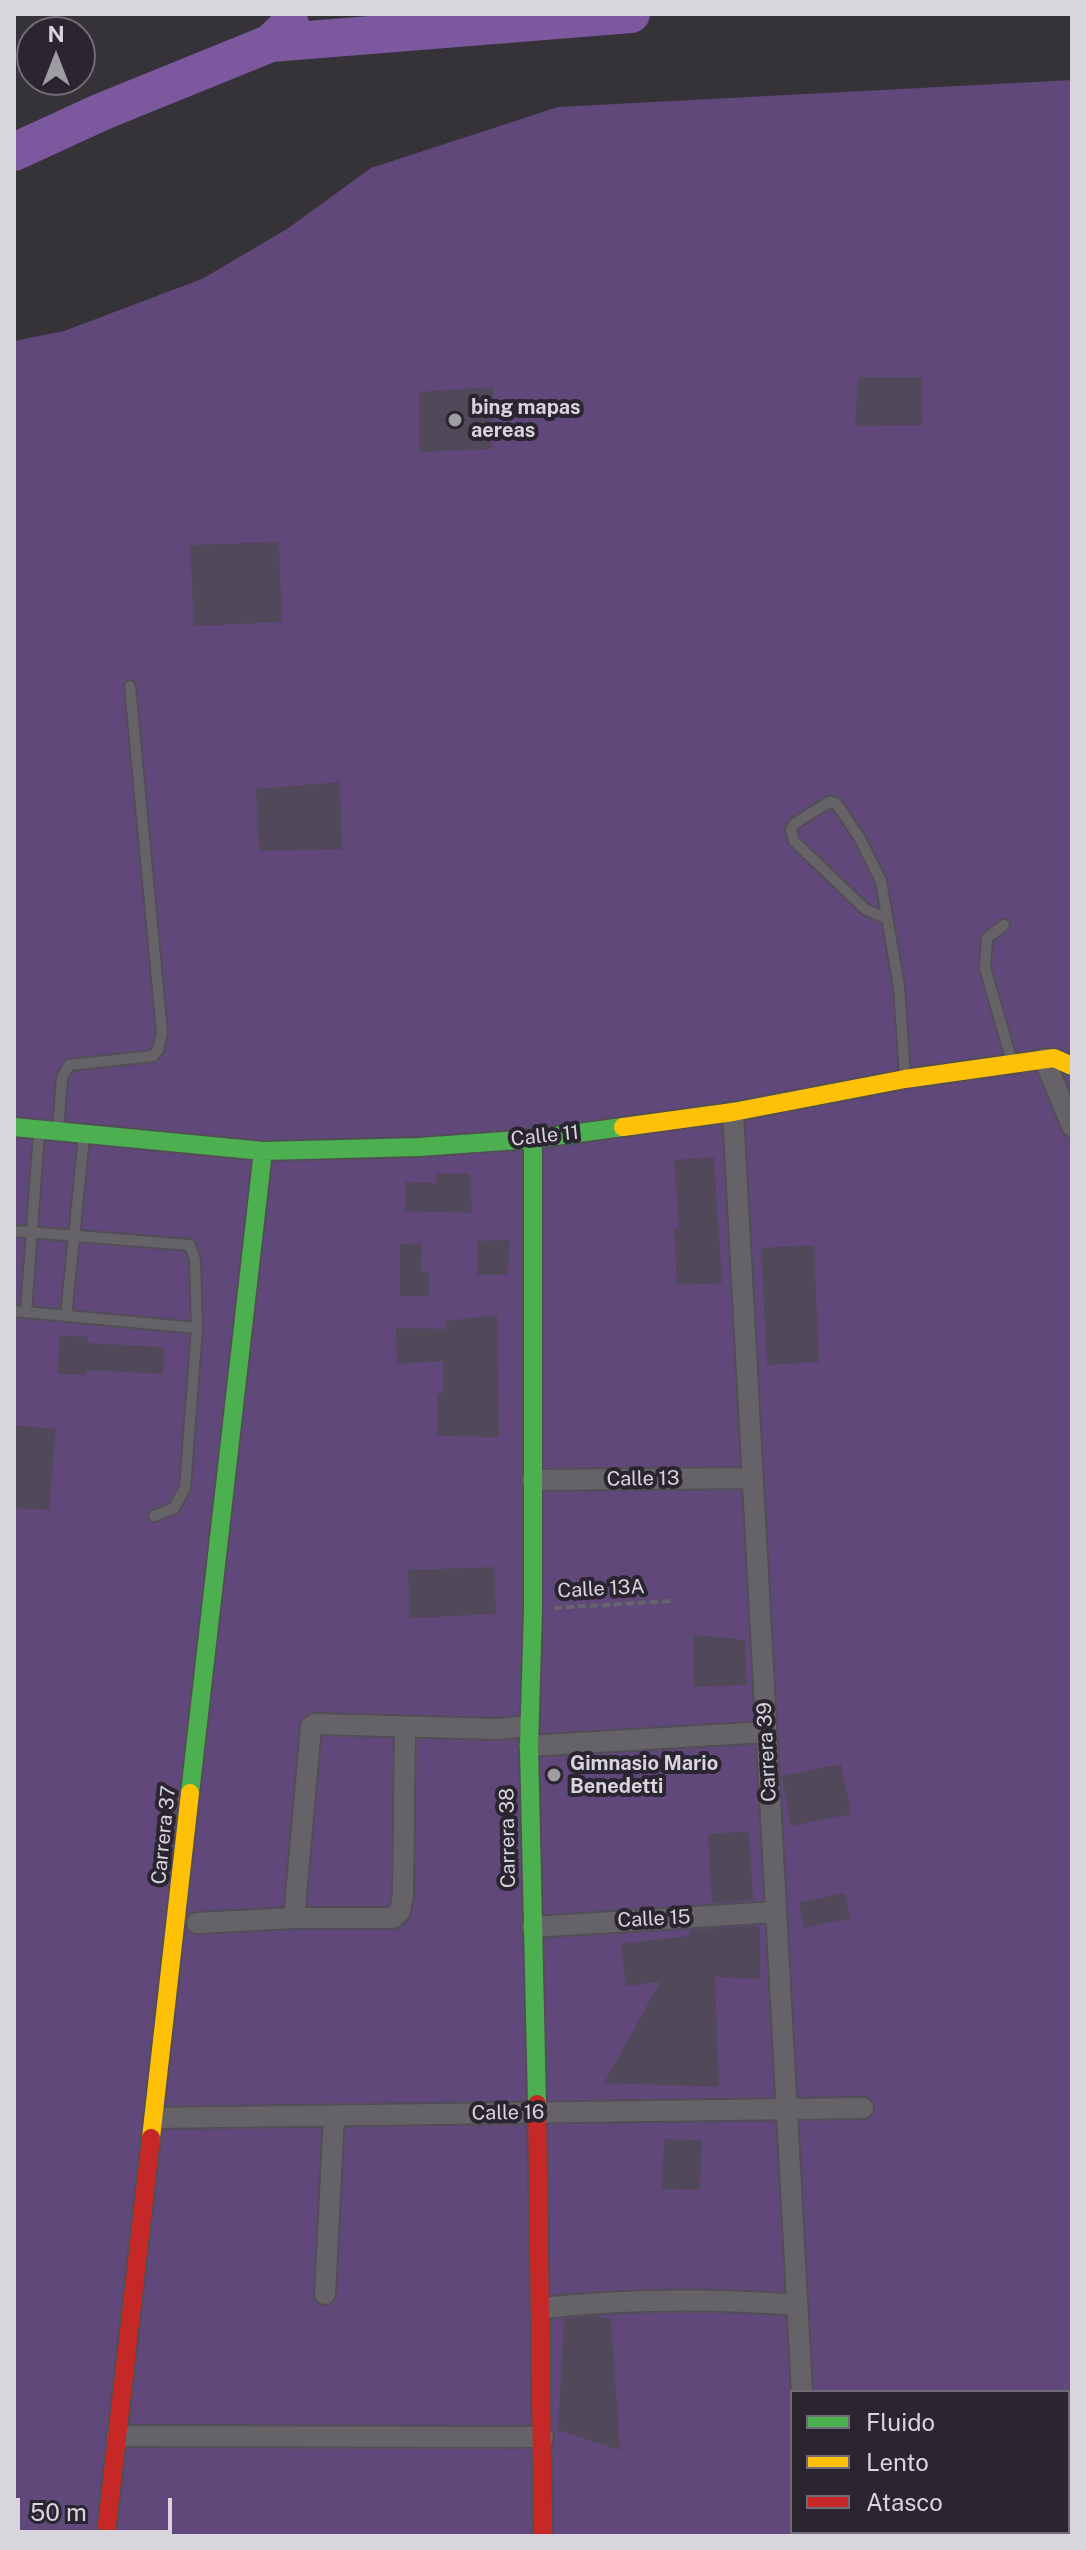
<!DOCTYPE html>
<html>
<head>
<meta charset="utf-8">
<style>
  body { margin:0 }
  #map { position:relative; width:1086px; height:2550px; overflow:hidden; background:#353238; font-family:"Public Sans",sans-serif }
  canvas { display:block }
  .frame { position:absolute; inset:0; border:16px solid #d8d5dd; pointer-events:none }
  .legend { position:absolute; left:790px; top:2390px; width:280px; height:144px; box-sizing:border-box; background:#2a2531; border:2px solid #706b76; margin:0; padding:10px 14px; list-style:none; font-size:24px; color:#d8d5dd }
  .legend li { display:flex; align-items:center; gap:16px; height:40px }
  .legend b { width:40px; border:2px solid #706b76 }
  .north { position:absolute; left:16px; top:16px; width:80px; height:80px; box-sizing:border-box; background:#2a2531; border:2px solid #706b76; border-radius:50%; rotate:0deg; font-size:22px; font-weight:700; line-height:32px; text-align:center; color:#d8d5dd }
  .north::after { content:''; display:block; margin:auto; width:28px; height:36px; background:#9f9ca3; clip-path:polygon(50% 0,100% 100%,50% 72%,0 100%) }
  .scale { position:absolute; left:16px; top:2498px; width:156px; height:36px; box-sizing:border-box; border:4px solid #d8d5dd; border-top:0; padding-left:10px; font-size:24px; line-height:28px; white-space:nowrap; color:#d8d5dd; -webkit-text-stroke:6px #2a2531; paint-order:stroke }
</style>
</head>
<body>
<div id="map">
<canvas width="1086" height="2550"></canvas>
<div class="frame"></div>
<ul class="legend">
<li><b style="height:10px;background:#4caf50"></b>Fluido</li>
<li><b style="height:10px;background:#ffc107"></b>Lento</li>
<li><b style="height:10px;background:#c62828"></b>Atasco</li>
</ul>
<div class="north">N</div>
<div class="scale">50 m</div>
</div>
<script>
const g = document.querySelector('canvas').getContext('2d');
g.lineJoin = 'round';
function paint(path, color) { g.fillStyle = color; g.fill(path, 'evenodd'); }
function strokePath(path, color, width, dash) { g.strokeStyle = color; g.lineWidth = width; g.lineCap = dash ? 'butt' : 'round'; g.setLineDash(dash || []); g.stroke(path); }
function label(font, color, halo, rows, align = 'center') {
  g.font = font + ' "Public Sans",sans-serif'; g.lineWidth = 8; g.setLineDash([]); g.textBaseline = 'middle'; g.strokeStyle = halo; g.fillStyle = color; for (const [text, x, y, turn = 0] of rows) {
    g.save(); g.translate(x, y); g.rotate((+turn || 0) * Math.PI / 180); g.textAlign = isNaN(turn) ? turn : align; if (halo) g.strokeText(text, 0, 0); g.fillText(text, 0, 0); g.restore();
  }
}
paint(new Path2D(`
  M 1072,80 L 1072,2536 L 14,2536 L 14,341 L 64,331 L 202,279 L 287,229 L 371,168 L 558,107 ZM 792,2392 L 1068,2392 L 1068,2532 L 792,2532 Z`), '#61487a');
strokePath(new Path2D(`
  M 271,43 L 631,14
  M 14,152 L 101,112 L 271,43 L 290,24`), '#7c589f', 38);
paint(new Path2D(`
  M 858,377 L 921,377 L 922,425 L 855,426 Z
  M 493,387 L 492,449 L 419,452 L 419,392 Z
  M 279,542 L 282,622 L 194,626 L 190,545 Z
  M 340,782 L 342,849 L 259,851 L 256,789 Z
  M 714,1157 L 722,1283 L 677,1285 L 674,1228 L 679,1228 L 674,1160 Z
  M 470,1173 L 472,1213 L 405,1211 L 405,1182 L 437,1183 L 436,1174 Z
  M 510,1240 L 508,1275 L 477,1275 L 477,1241 Z
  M 422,1243 L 421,1271 L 429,1271 L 429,1296 L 400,1296 L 400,1244 Z
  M 814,1245 L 819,1362 L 767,1365 L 761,1248 Z
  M 497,1315 L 499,1437 L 437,1436 L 437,1394 L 443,1393 L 443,1361 L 397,1364 L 396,1328 L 446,1329 L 446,1321 Z
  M 59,1335 L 88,1337 L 88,1343 L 164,1347 L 163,1374 L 87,1370 L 86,1375 L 58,1374 Z
  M 14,1425 L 56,1429 L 49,1510 L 14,1508 Z
  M 494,1567 L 496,1614 L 410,1618 L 408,1570 Z
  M 694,1635 L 745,1640 L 747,1685 L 694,1687 Z
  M 841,1764 L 851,1814 L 791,1826 L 782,1776 Z
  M 749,1831 L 753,1900 L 712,1903 L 708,1834 Z
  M 845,1893 L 850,1918 L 804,1928 L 799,1903 Z
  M 755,1926 L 760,1928 L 760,1979 L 715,1977 L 719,2087 L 604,2083 L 660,1982 L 626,1986 L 621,1944 L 689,1936 L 689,1930 Z
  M 664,2139 L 702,2140 L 700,2190 L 662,2189 Z
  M 595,2316 L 611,2319 L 620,2450 L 558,2430 L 564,2319 Z`), '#51495a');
const lane = new Path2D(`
  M 887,919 L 865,909 L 794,841 L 791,829 L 794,824 L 829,802 L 836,803 L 859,837 L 881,881 L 899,987 L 905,1077
  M 1004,925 L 987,938 L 985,968 L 1012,1062
  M 58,1130 L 62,1078 L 69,1065 L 153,1056 L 158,1050 L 162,1033 L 130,686
  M 14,1231 L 190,1245 L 195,1260 L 197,1328 L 14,1311
  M 26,1312 L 39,1132
  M 66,1316 L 84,1137
  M 154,1516 L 174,1508 L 185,1488 L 197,1328`);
const street = new Path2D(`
  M 1044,1059 L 1072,1126
  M 733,1112 L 802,2392
  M 532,1480 L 753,1478
  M 529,1746 L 766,1732
  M 294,1918 L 311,1727 L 315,1724 L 498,1729 L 529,1726
  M 197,1923 L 294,1918 L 393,1918 L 400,1911 L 403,1895 L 405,1727
  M 532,1927 L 776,1912
  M 154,2118 L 863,2108
  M 325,2294 L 334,2116
  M 541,2308 C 627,2299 711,2298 797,2305
  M 117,2436 L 543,2437
  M 809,2532 L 809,2536`);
const fast = new Path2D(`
  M 14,1127 L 263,1151 L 419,1147 L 533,1139 L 623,1127
  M 533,1139 L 533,1609 L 529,1746 L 537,2104
  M 190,1793 L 263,1151`);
const slow = new Path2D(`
  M 623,1127 L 733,1112 L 905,1079 L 1054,1058 L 1072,1066
  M 151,2138 L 190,1793`);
const jam = new Path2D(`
  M 537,2104 L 543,2536
  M 107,2525 L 151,2138`);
strokePath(lane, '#514f55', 14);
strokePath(street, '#514f55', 24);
strokePath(fast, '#514f55', 22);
strokePath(slow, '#514f55', 22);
strokePath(jam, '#514f55', 22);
strokePath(new Path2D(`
  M 554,1608 L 671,1601`), '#676569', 4, [8, 4]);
strokePath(lane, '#656368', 10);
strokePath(street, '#656368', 20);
strokePath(fast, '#4caf50', 18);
strokePath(slow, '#ffc107', 18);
strokePath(jam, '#c62828', 18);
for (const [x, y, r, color] of [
  [455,420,8,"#9f9ca3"],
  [554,1775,8,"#9f9ca3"]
]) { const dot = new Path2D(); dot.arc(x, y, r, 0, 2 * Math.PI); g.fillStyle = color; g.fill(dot); strokePath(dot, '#2a2531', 3); }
label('bold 20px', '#d8d5dd', '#2a2531', [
  ["bing mapas",471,408],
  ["aereas",471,431],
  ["Gimnasio Mario",570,1764],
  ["Benedetti",570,1787]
], 'left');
label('20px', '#d8d5dd', '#2a2531', [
  ["Calle 11",545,1136,-6],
  ["Calle 13",643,1479,-1],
  ["Calle 13A",601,1589,-3],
  ["Carrera 39",767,1752,-93],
  ["Carrera 37",164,1835,-84],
  ["Carrera 38",508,1838,-91],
  ["Calle 15",654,1919,-3],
  ["Calle 16",508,2113,-1]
]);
</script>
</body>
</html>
